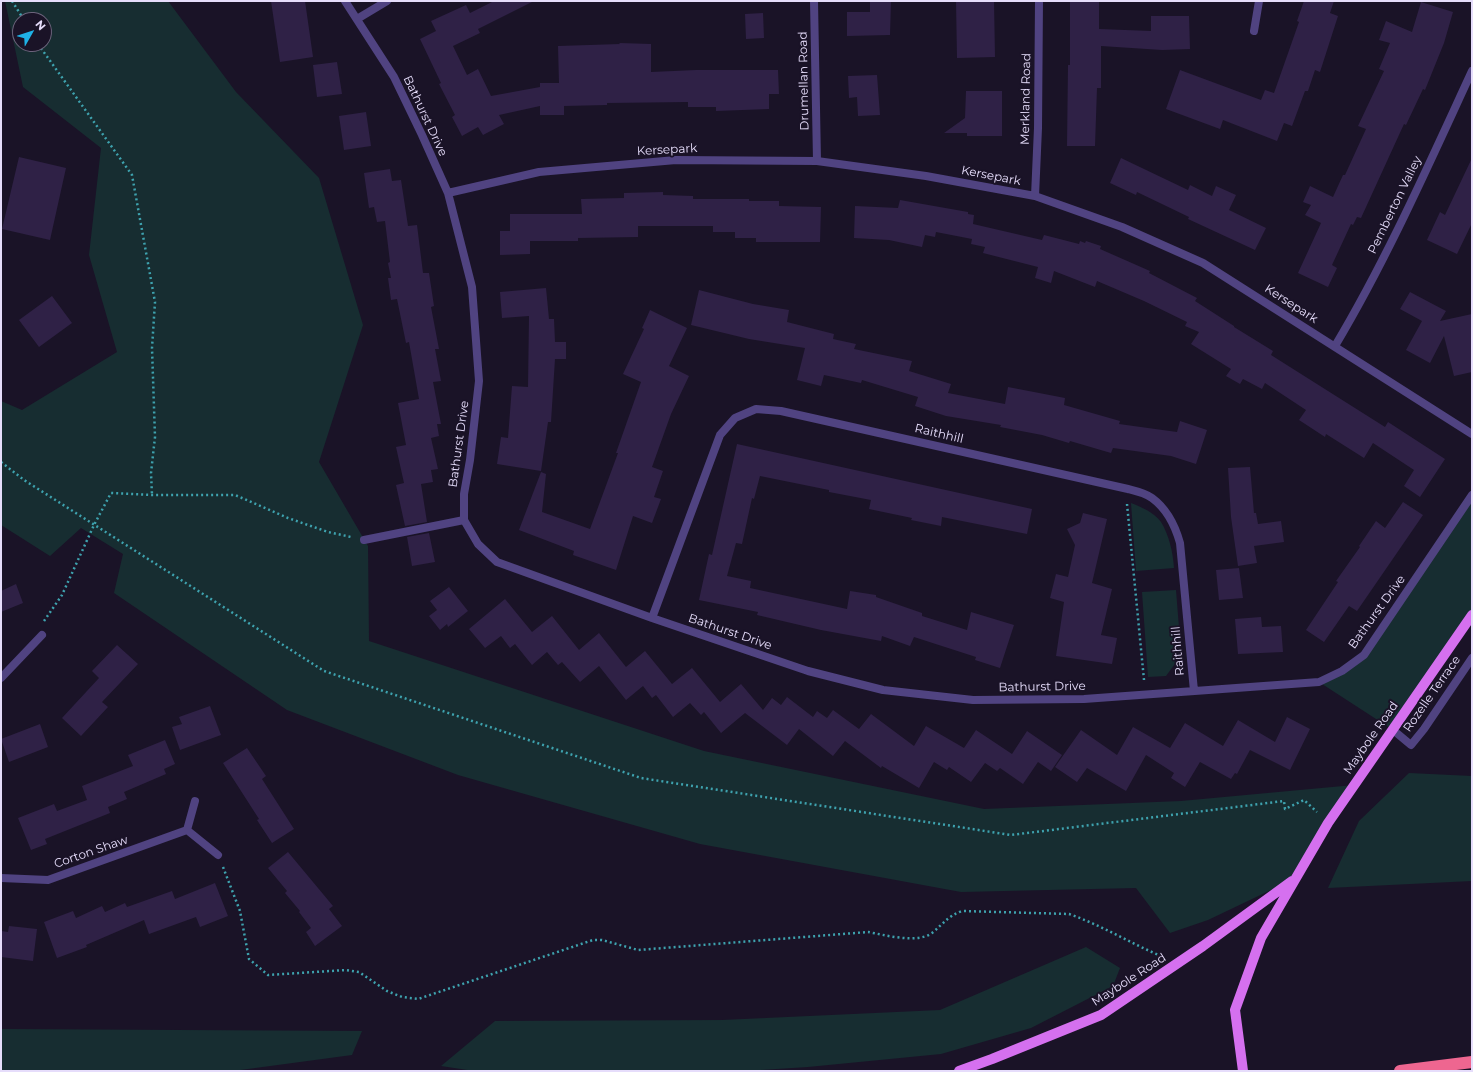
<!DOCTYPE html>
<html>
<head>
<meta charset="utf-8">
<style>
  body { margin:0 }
  #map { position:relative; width:1473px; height:1072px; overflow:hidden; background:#1a1327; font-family:Montserrat,sans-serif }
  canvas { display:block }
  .frame { position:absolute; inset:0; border:2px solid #e6ddfb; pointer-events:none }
  .north { position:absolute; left:12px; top:12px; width:40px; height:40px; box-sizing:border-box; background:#1a1327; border:1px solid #6c647c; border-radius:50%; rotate:51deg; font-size:11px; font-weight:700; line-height:16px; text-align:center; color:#e6ddfb }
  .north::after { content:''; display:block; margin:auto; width:14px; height:18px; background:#1fb1e6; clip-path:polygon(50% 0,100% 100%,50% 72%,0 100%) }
</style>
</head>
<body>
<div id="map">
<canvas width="1473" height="1072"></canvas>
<div class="frame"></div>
<div class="north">N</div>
</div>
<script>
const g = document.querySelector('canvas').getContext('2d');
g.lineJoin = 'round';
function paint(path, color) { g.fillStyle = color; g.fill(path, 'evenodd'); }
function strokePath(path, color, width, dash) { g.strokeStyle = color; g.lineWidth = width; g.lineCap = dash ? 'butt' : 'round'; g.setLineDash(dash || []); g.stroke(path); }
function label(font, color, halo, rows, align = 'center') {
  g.font = font + ' Montserrat,sans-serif'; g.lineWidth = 4; g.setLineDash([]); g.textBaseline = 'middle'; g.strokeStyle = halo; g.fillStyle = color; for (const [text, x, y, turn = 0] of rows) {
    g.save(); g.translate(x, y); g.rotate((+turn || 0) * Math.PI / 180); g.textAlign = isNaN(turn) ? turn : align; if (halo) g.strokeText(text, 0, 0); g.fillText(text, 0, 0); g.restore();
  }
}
paint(new Path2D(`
  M 5,1 L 168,1 L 236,92 L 319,178 L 363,325 L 319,462 L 368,546 L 369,641 L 704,751 L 984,809 L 1181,801 L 1354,785 L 1296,878 L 1208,920 L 1170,933 L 1136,888 L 961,892 L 700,844 L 458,775 L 287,710 L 114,593 L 123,554 L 81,528 L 50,556 L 1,525 L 1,401 L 22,410 L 117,352 L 89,255 L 101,148 L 23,87 ZM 20,20 L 44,20 L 44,44 L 20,44 Z
  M 1472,495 L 1472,615 L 1393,730 L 1319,682 L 1364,655 Z
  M 1131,503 C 1141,507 1154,512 1161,522 C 1169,535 1173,552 1174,568 L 1136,571 Z
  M 1176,590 L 1181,653 L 1177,661 L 1166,676 L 1148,677 L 1142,592 Z
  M 1409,773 L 1472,776 L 1472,881 L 1328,888 L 1359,821 Z
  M 1086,947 L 1120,968 L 1113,986 L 1031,1028 L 941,1054 L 808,1067 L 745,1071 L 474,1071 L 441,1066 L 495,1021 L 722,1020 L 940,1010 Z
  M 1,1029 L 362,1031 L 352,1055 L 233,1071 L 1,1071 Z`), '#172d31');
paint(new Path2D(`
  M 271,1 L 305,1 L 313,57 L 280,62 Z
  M 494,1 L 534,1 L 478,29 L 480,33 L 453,46 L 467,75 L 478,69 L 491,96 L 540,87 L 540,83 L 559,83 L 558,46 L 620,44 L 619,43 L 651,44 L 651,72 L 696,70 L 778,70 L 779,94 L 769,94 L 769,109 L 716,111 L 716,107 L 688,107 L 688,102 L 607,103 L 607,105 L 564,106 L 564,115 L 540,115 L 540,106 L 499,115 L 504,124 L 483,135 L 478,127 L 462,136 L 452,117 L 455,115 L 439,84 L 441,83 L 420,39 L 436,31 L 431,21 L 466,5 L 470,13 Z
  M 870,1 L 891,1 L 890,35 L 847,36 L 847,12 L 870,12 Z
  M 956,1 L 994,1 L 995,57 L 957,58 Z
  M 1070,1 L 1099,1 L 1099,29 L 1151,31 L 1151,16 L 1189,16 L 1190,49 L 1162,50 L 1101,46 L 1101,88 L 1097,88 L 1095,146 L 1067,146 L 1068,65 L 1070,65 Z
  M 1304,1 L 1334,1 L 1330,13 L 1338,16 L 1320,72 L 1315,70 L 1308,91 L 1305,91 L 1292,126 L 1284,123 L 1277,141 L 1223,120 L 1220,129 L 1166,109 L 1180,70 L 1261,100 L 1265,90 L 1274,93 L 1299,22 L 1297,21 Z
  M 1421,2 L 1453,12 L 1444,43 L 1425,90 L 1423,89 L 1406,125 L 1404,124 L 1361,218 L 1357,217 L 1353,225 L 1351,224 L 1332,265 L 1337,268 L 1328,287 L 1298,273 L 1321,223 L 1305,215 L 1311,205 L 1303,202 L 1310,186 L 1333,197 L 1343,175 L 1345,175 L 1366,129 L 1358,126 L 1384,71 L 1379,69 L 1390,43 L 1379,40 L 1386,21 L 1412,32 Z
  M 763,13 L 764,38 L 746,39 L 745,14 Z
  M 337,62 L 342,94 L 317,97 L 313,65 Z
  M 877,75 L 880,115 L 858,116 L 857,97 L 849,98 L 848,76 Z
  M 966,91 L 1002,91 L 1002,136 L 967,136 L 967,133 L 944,133 L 965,118 Z
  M 366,112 L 371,146 L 344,150 L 339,116 Z
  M 19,157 L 66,168 L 50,240 L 2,229 Z
  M 1121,158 L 1188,190 L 1190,185 L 1212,196 L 1216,186 L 1236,195 L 1229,210 L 1266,228 L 1255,250 L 1188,219 L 1189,217 L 1137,192 L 1136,195 L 1110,183 Z
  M 1472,158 L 1472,223 L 1457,254 L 1427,240 L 1440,212 L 1445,215 Z
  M 390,169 L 392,181 L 401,180 L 408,226 L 417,225 L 423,273 L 429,273 L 434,306 L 431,307 L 439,349 L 435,349 L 441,381 L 433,382 L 441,424 L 437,424 L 439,436 L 431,438 L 438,469 L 431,470 L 433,482 L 421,484 L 427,522 L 405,526 L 396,485 L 404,483 L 396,447 L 406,445 L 398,403 L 419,399 L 409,342 L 406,343 L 397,299 L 391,300 L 388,278 L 391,278 L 388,263 L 390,262 L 385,221 L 377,222 L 374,207 L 369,208 L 364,173 Z
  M 663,192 L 663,195 L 693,196 L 693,199 L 749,199 L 749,201 L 779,201 L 779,206 L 821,207 L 820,242 L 756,242 L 756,238 L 735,238 L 735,232 L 713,232 L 713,226 L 638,226 L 638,237 L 578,238 L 578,241 L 530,241 L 530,254 L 500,255 L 500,231 L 510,231 L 510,214 L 582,214 L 581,199 L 624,198 L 624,193 Z
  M 900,200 L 968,212 L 968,214 L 974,215 L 973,224 L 1042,240 L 1044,235 L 1079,244 L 1080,241 L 1085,243 L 1086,241 L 1101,246 L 1100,249 L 1150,271 L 1149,273 L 1197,298 L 1195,301 L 1234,326 L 1234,327 L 1273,351 L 1271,355 L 1385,427 L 1388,422 L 1445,459 L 1420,497 L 1404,486 L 1414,470 L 1373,443 L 1364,458 L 1326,434 L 1325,437 L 1299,420 L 1306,410 L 1265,383 L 1262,389 L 1243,379 L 1240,384 L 1226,376 L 1231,369 L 1191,344 L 1199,332 L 1185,326 L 1187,322 L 1144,301 L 1097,281 L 1095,287 L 1054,271 L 1051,283 L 1035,278 L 1038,267 L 983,253 L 985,247 L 971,244 L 972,239 L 936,232 L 935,237 L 925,235 L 922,247 L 889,240 L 854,238 L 855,206 L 898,208 Z
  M 546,288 L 549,319 L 554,319 L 555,342 L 566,342 L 566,359 L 555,359 L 551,422 L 548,422 L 541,471 L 497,464 L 501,437 L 508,438 L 512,386 L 528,387 L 529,316 L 502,318 L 500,292 Z
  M 699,290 L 753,304 L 789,310 L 787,322 L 834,334 L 833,339 L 856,344 L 854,349 L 912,361 L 909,371 L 951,384 L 948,393 L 1005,404 L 1008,387 L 1065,398 L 1064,405 L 1120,421 L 1119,424 L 1177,432 L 1180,421 L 1207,430 L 1196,464 L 1171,456 L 1113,448 L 1111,453 L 1070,441 L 1069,443 L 1042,435 L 1000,427 L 1001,425 L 946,416 L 915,406 L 918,397 L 862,380 L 861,383 L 824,375 L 821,386 L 797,380 L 805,348 L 749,339 L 691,325 Z
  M 1410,292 L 1446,311 L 1440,321 L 1472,314 L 1472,372 L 1454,376 L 1444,336 L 1430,363 L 1406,350 L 1422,321 L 1400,309 Z
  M 52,296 L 72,323 L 39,347 L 19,320 Z
  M 650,310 L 687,328 L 669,366 L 689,376 L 671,414 L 652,467 L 663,471 L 654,497 L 661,499 L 652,523 L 633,516 L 616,570 L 573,555 L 574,551 L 519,530 L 541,472 L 546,474 L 542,512 L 590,529 L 618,453 L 616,453 L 641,382 L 623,374 L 644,329 L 642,328 Z
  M 737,444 L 1032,509 L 1027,534 L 942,517 L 941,526 L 911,520 L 912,518 L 869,509 L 871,500 L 829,492 L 829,490 L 760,476 L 754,499 L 752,498 L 742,544 L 736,543 L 727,576 L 751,581 L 750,588 L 847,609 L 850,591 L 876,595 L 876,597 L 922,613 L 922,616 L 967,630 L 971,612 L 1014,625 L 1000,668 L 975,660 L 976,657 L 914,637 L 910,646 L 882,636 L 881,641 L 821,630 L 757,615 L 758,612 L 699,600 L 709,554 L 712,555 Z
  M 1250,467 L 1254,513 L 1256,513 L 1258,524 L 1281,521 L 1284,542 L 1254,546 L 1257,563 L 1238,566 L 1231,517 L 1228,468 Z
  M 1403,502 L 1423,515 L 1357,611 L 1349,606 L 1324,642 L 1306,630 L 1338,582 L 1336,581 L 1360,547 L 1359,546 L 1376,521 L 1385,528 Z
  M 1083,513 L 1107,519 L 1092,583 L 1112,589 L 1101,635 L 1117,638 L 1112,664 L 1056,656 L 1064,602 L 1050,598 L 1056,574 L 1068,577 L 1075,545 L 1067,529 L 1080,523 Z
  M 429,533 L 435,562 L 412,566 L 407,537 Z
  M 1239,568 L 1243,598 L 1219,600 L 1216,570 Z
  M 16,584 L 23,603 L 1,612 L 1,591 Z
  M 449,587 L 468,611 L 448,627 L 447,624 L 440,630 L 429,616 L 437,610 L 430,601 Z
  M 505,599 L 532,632 L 552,616 L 579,650 L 599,633 L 626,667 L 645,651 L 672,684 L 692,668 L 720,702 L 741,684 L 763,710 L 772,698 L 781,705 L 787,697 L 813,717 L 817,711 L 827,718 L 833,710 L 859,729 L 871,714 L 914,746 L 926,726 L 964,748 L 976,730 L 1012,754 L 1027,731 L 1062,755 L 1051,771 L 1038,762 L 1023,784 L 1000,768 L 997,771 L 985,763 L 971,782 L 949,767 L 947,770 L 934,762 L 919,788 L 882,766 L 881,768 L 845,741 L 833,756 L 799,729 L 787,745 L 745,713 L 721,733 L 704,712 L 701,715 L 690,703 L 673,717 L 656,695 L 652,698 L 643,686 L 626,700 L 599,666 L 580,682 L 562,662 L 558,665 L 547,652 L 532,665 L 515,644 L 510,648 L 501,636 L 485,648 L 469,629 Z
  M 1261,617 L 1262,627 L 1281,626 L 1283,652 L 1238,654 L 1235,619 Z
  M 117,645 L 138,664 L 102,702 L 108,707 L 81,736 L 62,718 L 99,678 L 92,671 Z
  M 210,706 L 221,735 L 180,750 L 172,727 L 182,724 L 179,717 Z
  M 1287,717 L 1310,729 L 1290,770 L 1250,750 L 1237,774 L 1235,773 L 1231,779 L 1200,762 L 1185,787 L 1171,778 L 1174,773 L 1146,755 L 1126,791 L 1087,768 L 1077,782 L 1055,767 L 1081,730 L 1117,755 L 1133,727 L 1170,748 L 1185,723 L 1223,746 L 1238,720 L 1275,742 Z
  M 40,724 L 48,747 L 9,762 L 1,739 Z
  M 165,740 L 175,764 L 164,769 L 166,774 L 124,792 L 127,799 L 108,807 L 110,813 L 45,839 L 47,844 L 31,850 L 18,818 L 54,804 L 57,811 L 87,800 L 82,786 L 133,766 L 128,755 Z
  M 247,748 L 266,776 L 262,779 L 294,829 L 272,843 L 257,820 L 259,819 L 223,763 Z
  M 288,852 L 333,906 L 329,909 L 342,926 L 315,946 L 306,932 L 311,928 L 299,912 L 300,911 L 285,893 L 287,891 L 268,868 Z
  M 215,883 L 228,916 L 200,927 L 196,917 L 149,934 L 144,920 L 86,945 L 87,947 L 57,958 L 44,922 L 73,911 L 76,918 L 102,906 L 105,912 L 125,903 L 127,907 L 172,891 L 175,899 Z
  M 9,926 L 37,929 L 33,961 L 1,957 L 1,931 L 8,932 Z`), '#2f2146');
strokePath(new Path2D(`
  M 12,1 L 24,20
  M 38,44 L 132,175 L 155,302 L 152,348 L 155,437 L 151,473 L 152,495
  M 1,462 L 24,480 L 324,671 L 641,778 L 1011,835 L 1284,801 L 1285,809 L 1304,800 L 1317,812
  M 1127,504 L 1144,680
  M 44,621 L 62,595 L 94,525 L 111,493 L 152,495 L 235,495 L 288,518 L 328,532 L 351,537
  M 223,867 L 240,911 L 249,959 L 268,975 L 346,970 L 359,972 L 387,991 L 402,997 L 418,999 L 593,940 L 602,940 L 638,950 L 868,932 C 885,935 917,944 932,933 C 943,924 948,916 962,911 L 1069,914 C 1101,925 1130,943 1161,956`), '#3ea2ae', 2.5, [2, 3]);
strokePath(new Path2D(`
  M 364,540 L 464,520`), '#504381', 8);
strokePath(new Path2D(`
  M 345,1 L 394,77 L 422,135 L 448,193 L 472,287 L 479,381 L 470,460 L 464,494 L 464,520 L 478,544 L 497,562 L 652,618 L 808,671 L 883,690 L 973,700 L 1084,699 L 1319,682 L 1342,671 L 1364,655 L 1472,495
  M 814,1 L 817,161
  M 357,19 L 387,1
  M 1254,31 L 1259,1
  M 448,193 L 539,172 L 676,160 L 817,161 L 926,176 L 1035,196 L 1122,227 L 1203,263 L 1472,434
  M 1035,196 L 1038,128 L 1039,1
  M 1335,346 C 1387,259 1429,164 1472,71
  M 652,618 L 720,435 L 735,418 L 756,409 L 781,411 L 1128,489 C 1136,491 1145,493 1152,498 C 1167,509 1175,525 1180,543 L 1194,691
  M 1,678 L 42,635
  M 1393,730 L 1411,745 L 1424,729 L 1472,658
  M 195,801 L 187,830 L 218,855
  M 1,878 L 48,880 L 187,830`), '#504381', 8);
strokePath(new Path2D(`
  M 959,1071 L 992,1059 L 1101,1015 L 1203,946 L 1292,881
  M 1243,1071 L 1235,1010 L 1261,938 L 1328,823 L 1472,615`), '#d570ef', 10);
strokePath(new Path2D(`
  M 1400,1071 L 1472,1062`), '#ee6690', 12);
label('12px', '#e6ddfb', '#1a1327', [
  ["Drumellan Road",804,81,-91],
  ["Merkland Road",1026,99,-89],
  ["Bathurst Drive",425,116,65],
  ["Kersepark",667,150,-3],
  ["Kersepark",991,176,11],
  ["Pemberton Valley",1395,205,-64],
  ["Kersepark",1291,304,33],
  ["Raithhill",939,434,13],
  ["Bathurst Drive",459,444,-82],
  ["Bathurst Drive",1377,612,-54],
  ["Bathurst Drive",730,632,19],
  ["Raithhill",1178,651,-95],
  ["Bathurst Drive",1042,687,-1],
  ["Rozelle Terrace",1432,694,-55],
  ["Maybole Road",1371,738,-55],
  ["Corton Shaw",91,852,-19],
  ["Maybole Road",1129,980,-33]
]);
</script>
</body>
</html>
